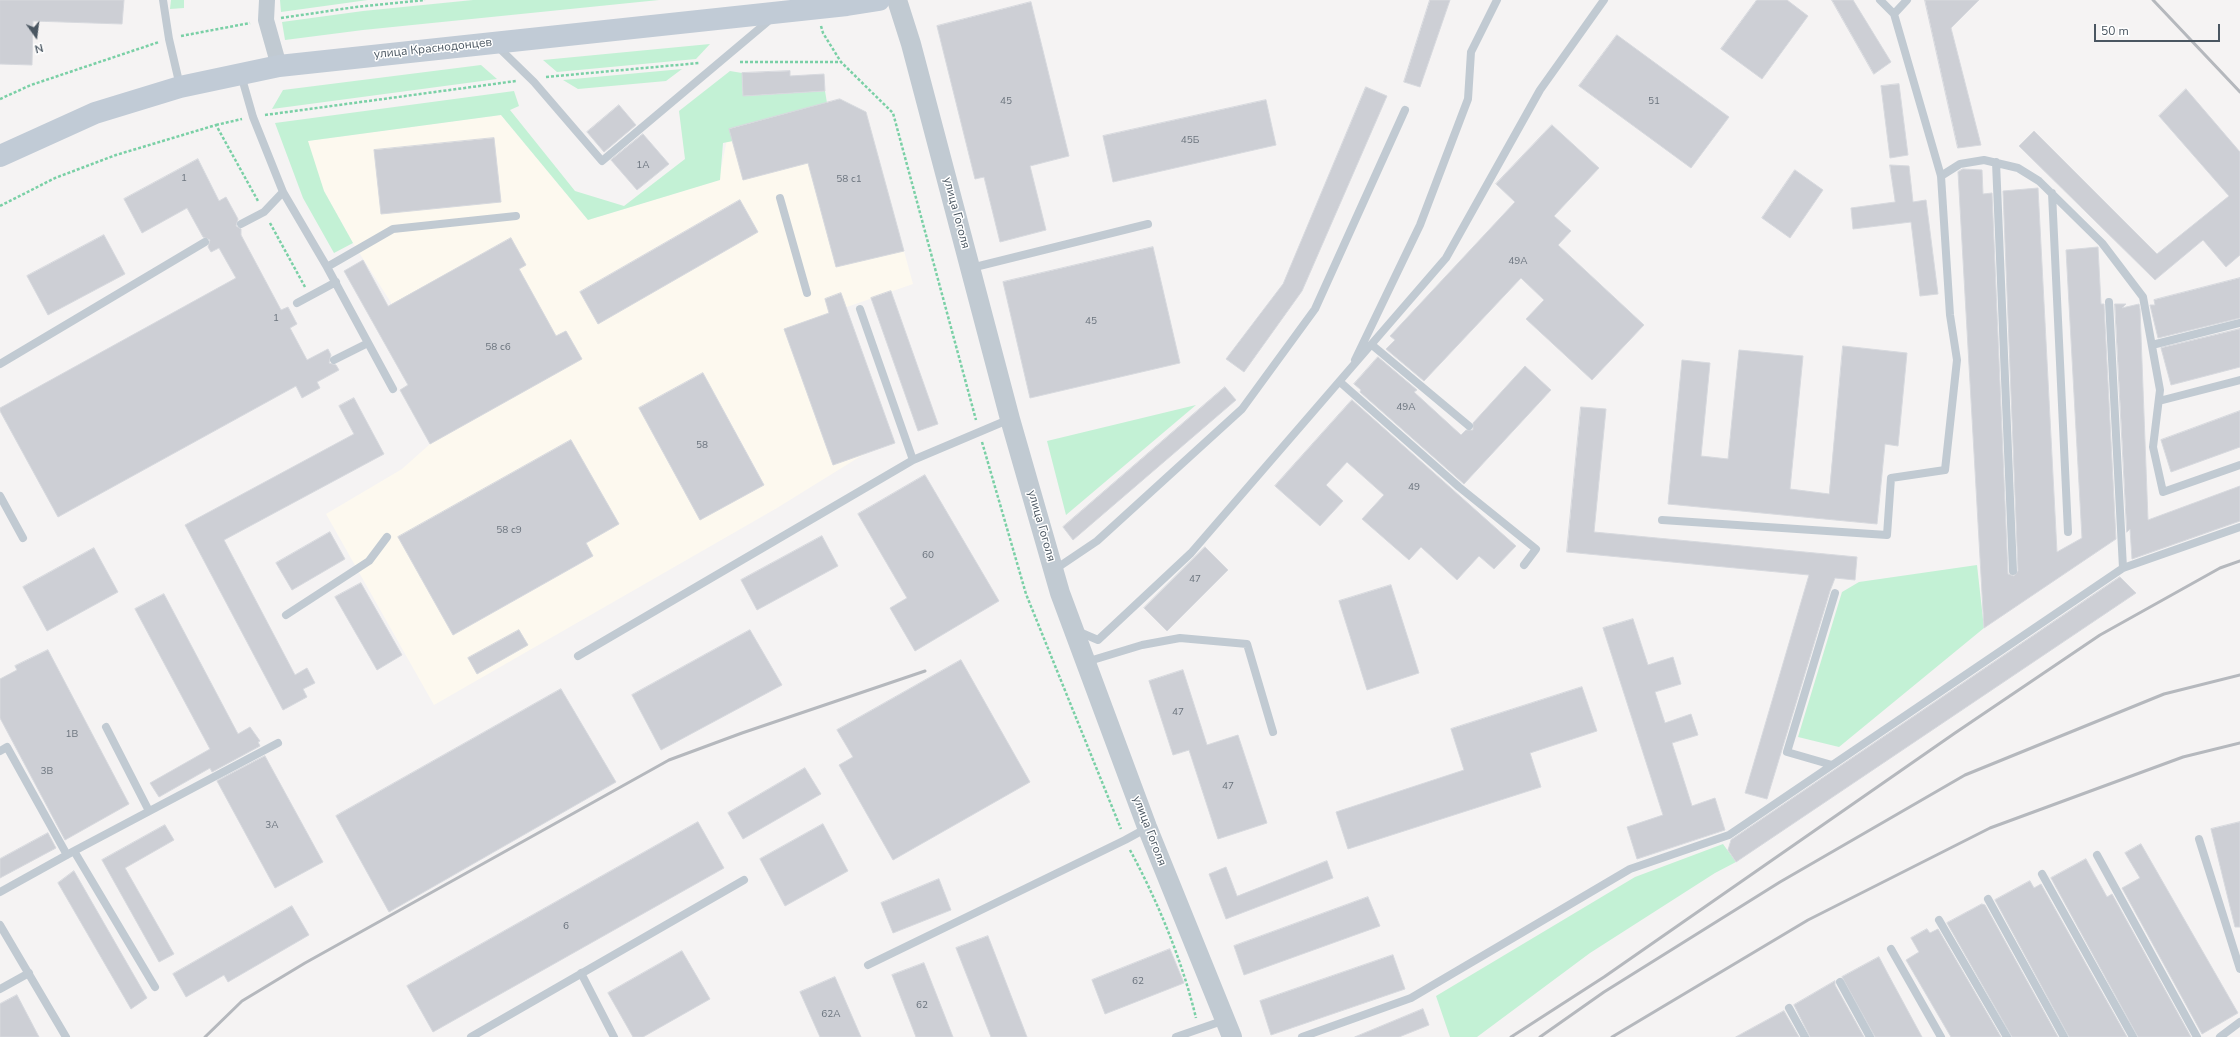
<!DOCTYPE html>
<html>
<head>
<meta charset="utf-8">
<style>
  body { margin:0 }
  #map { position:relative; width:2240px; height:1037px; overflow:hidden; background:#f5f3f3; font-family:"Nunito Sans",sans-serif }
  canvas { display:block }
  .north { position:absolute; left:16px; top:16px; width:40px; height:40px; -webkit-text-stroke:3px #fff; paint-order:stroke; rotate:166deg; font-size:11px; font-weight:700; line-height:16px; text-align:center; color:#4a5661 }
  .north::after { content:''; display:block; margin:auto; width:14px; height:18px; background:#4a5661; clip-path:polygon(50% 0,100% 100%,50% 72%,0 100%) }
  .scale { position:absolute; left:2094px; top:24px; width:126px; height:18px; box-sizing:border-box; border:2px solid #4a5661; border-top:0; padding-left:5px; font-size:12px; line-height:14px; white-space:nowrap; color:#4a5661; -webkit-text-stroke:3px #fff; paint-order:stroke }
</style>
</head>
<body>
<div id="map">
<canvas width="2240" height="1037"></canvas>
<div class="north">N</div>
<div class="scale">50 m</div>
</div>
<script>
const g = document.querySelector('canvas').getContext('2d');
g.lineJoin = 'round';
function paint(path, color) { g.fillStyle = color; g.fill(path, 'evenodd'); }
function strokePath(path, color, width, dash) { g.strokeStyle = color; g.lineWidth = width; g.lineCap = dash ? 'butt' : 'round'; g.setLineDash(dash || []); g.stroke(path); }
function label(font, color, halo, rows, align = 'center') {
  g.font = font + ' "Nunito Sans",sans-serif'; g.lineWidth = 3; g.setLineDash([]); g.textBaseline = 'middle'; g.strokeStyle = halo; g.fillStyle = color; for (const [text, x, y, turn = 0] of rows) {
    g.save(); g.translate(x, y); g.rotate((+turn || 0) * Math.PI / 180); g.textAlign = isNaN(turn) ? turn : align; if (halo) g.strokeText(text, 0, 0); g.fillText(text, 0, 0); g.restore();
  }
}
paint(new Path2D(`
  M 840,99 L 866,112 L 913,284 L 821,316 L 869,451 L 777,508 L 434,705 L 326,514 L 402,469 L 430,444 L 400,390 L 434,370 L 353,243 L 324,191 L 307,141 L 501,115 L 588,220 L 719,180 L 729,129 ZM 740,200 L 758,232 L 598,323 L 580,292 ZM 703,373 L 764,484 L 700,519 L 640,408 ZM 571,440 L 618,524 L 586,543 L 593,556 L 453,635 L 399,537 Z`), '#fdf9ef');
paint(new Path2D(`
  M 171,0 L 184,0 L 184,8 L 170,9 Z
  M 280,0 L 368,0 L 281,12 Z
  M 473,0 L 659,0 L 363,30 L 285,40 L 282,22 L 363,11 Z
  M 710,44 L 696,59 L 557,72 L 543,60 Z
  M 481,65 L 497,79 L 272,109 L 283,90 Z
  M 682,69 L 666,81 L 578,89 L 563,80 Z
  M 730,71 L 742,73 L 743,96 L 825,91 L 827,103 L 729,129 L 733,141 L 723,143 L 720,180 L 588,220 L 501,115 L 308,141 L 324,191 L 353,243 L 334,253 L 303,198 L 275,123 L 514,91 L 519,106 L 510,110 L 575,191 L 624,206 L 685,159 L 679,111 Z
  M 1196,405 L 1066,515 L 1047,441 Z
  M 1977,565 L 1984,628 L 1839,747 L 1798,737 L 1842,592 L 1859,582 Z
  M 1723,844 L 1736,862 L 1715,873 L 1590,953 L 1477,1037 L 1450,1037 L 1436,996 L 1635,877 Z`), '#c3f1d5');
const building = new Path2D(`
  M 0,0 L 124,0 L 122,24 L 33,21 L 32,65 L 0,64 Z
  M 1430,0 L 1450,0 L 1420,87 L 1404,82 Z
  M 1757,0 L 1787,0 L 1808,16 L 1762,79 L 1721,49 Z
  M 1832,0 L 1853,0 L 1891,62 L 1874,74 Z
  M 1925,0 L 1979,0 L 1951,28 L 1981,145 L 1958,148 Z
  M 1031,2 L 1069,156 L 1030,166 L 1046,230 L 1000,242 L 984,177 L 975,179 L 937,26 Z
  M 1617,35 L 1729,117 L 1691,168 L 1579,86 Z
  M 790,71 L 790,76 L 824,74 L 825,91 L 743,96 L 742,73 Z
  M 1899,84 L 1908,155 L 1890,158 L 1881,86 Z
  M 1366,87 L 1387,96 L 1302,291 L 1244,372 L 1226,359 L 1283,284 Z
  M 2186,89 L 2240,152 L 2240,255 L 2226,267 L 2203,240 L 2155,280 L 2019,146 L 2034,131 L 2157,254 L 2229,196 L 2159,116 Z
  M 840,99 L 866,112 L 904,251 L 836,267 L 808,163 L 743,180 L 729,129 Z
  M 1266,100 L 1276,145 L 1113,182 L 1103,136 Z
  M 619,105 L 636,125 L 604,152 L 587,132 Z
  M 1552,125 L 1599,168 L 1554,216 L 1571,231 L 1558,245 L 1644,325 L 1592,380 L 1526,319 L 1544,300 L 1521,278 L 1424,381 L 1386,349 L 1395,340 L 1390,336 L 1515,202 L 1496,184 Z
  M 643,134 L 669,164 L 637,190 L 611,160 Z
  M 494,138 L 501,202 L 381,214 L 374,150 Z
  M 198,159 L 219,201 L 226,197 L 238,219 L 236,226 L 241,229 L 241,235 L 281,310 L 288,307 L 297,324 L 290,328 L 307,360 L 328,349 L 331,355 L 329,363 L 336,365 L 339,370 L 317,382 L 320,388 L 302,398 L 296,386 L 58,517 L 0,411 L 0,408 L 236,278 L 219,248 L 211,252 L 208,247 L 210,240 L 203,237 L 187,208 L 142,233 L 124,199 Z
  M 1890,165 L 1909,166 L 1913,202 L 1926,200 L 1938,294 L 1920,296 L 1911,222 L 1853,229 L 1851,208 L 1895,202 Z
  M 1963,169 L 1982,170 L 1983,194 L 1992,193 L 2008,574 L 2014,576 L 2018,571 L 2003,191 L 2038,188 L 2057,552 L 2082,538 L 2066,250 L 2098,247 L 2101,304 L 2104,304 L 2116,539 L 1984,628 L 1958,172 Z
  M 1795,170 L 1823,190 L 1790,238 L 1762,218 Z
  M 740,200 L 758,232 L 598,324 L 580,292 Z
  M 104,235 L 125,274 L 48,315 L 27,276 Z
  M 511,238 L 526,265 L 519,269 L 556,336 L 566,331 L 582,359 L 430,444 L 400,390 L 408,385 L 344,271 L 363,260 L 388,306 Z
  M 1153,247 L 1180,363 L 1030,398 L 1003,282 Z
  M 2240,278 L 2240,318 L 2158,338 L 2150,305 L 2155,305 L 2154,300 Z
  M 891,291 L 938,424 L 918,431 L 871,298 Z
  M 841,293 L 895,443 L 833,465 L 784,329 L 829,313 L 825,299 Z
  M 2115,304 L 2126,304 L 2122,308 L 2139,304 L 2140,309 L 2148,520 L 2240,486 L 2240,521 L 2132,559 L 2130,529 L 2127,532 Z
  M 2240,329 L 2240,367 L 2171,385 L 2161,348 Z
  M 1843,346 L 1907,353 L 1898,446 L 1885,444 L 1877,524 L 1668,504 L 1682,360 L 1710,363 L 1701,456 L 1728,459 L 1739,350 L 1803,356 L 1790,489 L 1829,494 Z
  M 1378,357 L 1417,390 L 1414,392 L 1461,435 L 1466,430 L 1473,430 L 1473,423 L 1525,366 L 1551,390 L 1464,484 L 1360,392 L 1361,390 L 1354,384 Z
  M 703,373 L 764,485 L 700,520 L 639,408 Z
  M 1225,387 L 1236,400 L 1073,540 L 1063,527 Z
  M 354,398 L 384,454 L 224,540 L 295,675 L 307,668 L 315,683 L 303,689 L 307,697 L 283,710 L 185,525 L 354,434 L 339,406 Z
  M 1352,400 L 1516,546 L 1494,569 L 1479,556 L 1457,580 L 1421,547 L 1409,560 L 1362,519 L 1384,495 L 1347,462 L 1326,485 L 1343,501 L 1320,526 L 1275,486 Z
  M 1581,407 L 1606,409 L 1594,532 L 1857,557 L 1855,580 L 1835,578 L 1830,591 L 1767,799 L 1745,793 L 1809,575 L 1567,552 Z
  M 2240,411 L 2240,447 L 2171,472 L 2161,440 Z
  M 571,440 L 619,524 L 586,543 L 593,556 L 453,635 L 398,537 Z
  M 925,475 L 999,601 L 915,651 L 890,608 L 907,598 L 858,514 Z
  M 330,532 L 345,559 L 292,590 L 276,563 Z
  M 822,536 L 838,566 L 757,610 L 741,580 Z
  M 1205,547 L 1228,570 L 1167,631 L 1144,608 Z
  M 94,548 L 118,592 L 47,631 L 23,587 Z
  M 2120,577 L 2136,593 L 1736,862 L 1728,850 L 1731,840 Z
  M 361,583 L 402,655 L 377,670 L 335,597 Z
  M 1391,585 L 1419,673 L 1367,690 L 1339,601 Z
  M 164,594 L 238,734 L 250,727 L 260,741 L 258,742 L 260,746 L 212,772 L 210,768 L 159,797 L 150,783 L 210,749 L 135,609 Z
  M 1633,619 L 1648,665 L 1673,657 L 1681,684 L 1655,692 L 1665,723 L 1691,714 L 1698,735 L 1672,743 L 1692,806 L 1715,798 L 1725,830 L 1637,859 L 1627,827 L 1663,815 L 1603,628 Z
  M 519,630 L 528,645 L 477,674 L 468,658 Z
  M 750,630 L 782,685 L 661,750 L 632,695 Z
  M 48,650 L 129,804 L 65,840 L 0,718 L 0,679 L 17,670 L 15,666 Z
  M 961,660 L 1030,782 L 893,860 L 839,765 L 853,757 L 837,730 Z
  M 1183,670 L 1207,745 L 1238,735 L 1267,823 L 1218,839 L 1189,750 L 1173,755 L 1149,681 Z
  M 1582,687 L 1597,731 L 1530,753 L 1541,787 L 1348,849 L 1336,812 L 1464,770 L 1451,729 Z
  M 561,689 L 616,782 L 389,912 L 336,816 Z
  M 265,756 L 323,862 L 275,888 L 217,781 Z
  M 805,768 L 821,794 L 743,839 L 728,813 Z
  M 698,822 L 724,868 L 433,1032 L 407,986 Z
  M 2240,822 L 2240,927 L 2235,927 L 2211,829 Z
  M 823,824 L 848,871 L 785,906 L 760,859 Z
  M 165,825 L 174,840 L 125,868 L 174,954 L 159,962 L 102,860 Z
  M 48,833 L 56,848 L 0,878 L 0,859 Z
  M 2141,844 L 2238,1013 L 2202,1034 L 2122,888 L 2140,878 L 2125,853 Z
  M 2086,859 L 2107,897 L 2112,894 L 2191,1037 L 2138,1037 L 2051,878 Z
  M 1327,861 L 1333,878 L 1226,919 L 1209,874 L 1226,867 L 1237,896 Z
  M 74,871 L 147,998 L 131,1009 L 58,883 Z
  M 939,879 L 951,910 L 893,933 L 881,903 Z
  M 2030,881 L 2034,888 L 2041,884 L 2127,1037 L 2069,1037 L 1995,900 Z
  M 1368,897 L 1380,926 L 1244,975 L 1234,946 Z
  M 1982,904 L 1985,905 L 2058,1037 L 2012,1037 L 1947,923 Z
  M 292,906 L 309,935 L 228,982 L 224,975 L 186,997 L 173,974 Z
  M 1927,929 L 1930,933 L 1938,929 L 2001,1037 L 1951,1037 L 1906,960 L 1919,952 L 1911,938 Z
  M 988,936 L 1027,1037 L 991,1037 L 956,948 Z
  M 1170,949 L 1184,983 L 1105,1014 L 1092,980 Z
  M 682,951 L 710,999 L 643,1037 L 633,1037 L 608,993 Z
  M 1393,955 L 1405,989 L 1271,1035 L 1260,1001 Z
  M 1879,957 L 1889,976 L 1922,1037 L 1875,1037 L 1842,977 Z
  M 924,963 L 953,1037 L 916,1037 L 892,975 Z
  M 835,977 L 861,1037 L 820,1037 L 800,992 Z
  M 1835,981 L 1835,985 L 1864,1037 L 1810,1037 L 1794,1005 Z
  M 17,995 L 39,1037 L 0,1037 L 0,1004 Z
  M 1423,1009 L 1429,1025 L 1399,1037 L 1355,1037 Z
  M 1784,1011 L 1799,1037 L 1736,1037 Z`);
paint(building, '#cdcfd5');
strokePath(building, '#d7d9de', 1);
strokePath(new Path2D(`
  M 281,18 L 356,7 L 425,0
  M 821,26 L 823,33 L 841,62 L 893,113 L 976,420
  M 181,36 L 250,23
  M 740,62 L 841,62
  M 546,77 L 699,63
  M 0,99 L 31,85 L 159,42
  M 265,115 L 516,81
  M 216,125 L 242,119
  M 0,206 L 55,178 L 116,155 L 216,125 L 258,201
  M 270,223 L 305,287
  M 982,442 L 1026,594 L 1121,829
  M 1130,850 C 1158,902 1182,960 1196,1018`), '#7ad0a6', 2.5, [3, 2]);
strokePath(new Path2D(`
  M 163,0 L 169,39 L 180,86
  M 1894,14 L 1907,0
  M 496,45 L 534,82 L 602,161 L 772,18
  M 241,75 L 253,117 L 283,192 L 327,267 L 393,389
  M 1996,162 L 2013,571
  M 1941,176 L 1960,164 L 1984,160 L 2018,168 L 2039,181 L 2102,243 L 2143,297 L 2160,390 L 2153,447 L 2163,492 L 2240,465
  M 2052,193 L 2068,532
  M 780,198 L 807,293
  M 241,224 L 264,212 L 283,192
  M 327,267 L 393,229 L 516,216
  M 971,268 L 1148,224
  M 2109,302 L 2123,568
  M 297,303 L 336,282
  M 860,309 L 913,460
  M 1372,345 L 1469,426
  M 2152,345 L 2240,323
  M 334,360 L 368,343
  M 1355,360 L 1420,225 L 1468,99 L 1471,52 L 1497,0
  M 0,364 L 205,242
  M 1340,382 L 1459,487 L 1536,549 L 1524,565
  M 2159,401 L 2240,380
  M 0,496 L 23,538
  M 1662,520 L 1887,535 L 1891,478 L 1945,470 L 1957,360 L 1950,315 L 1941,176 L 1894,14 L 1880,0
  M 1054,570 L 1097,541 L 1242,409 L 1315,309 L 1405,110
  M 286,615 L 369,561 L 387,537
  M 1077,631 L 1098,640 L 1191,553 L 1446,258 L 1540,90 L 1604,0
  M 578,656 L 913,460 L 1010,419
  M 1086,662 L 1142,645 L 1180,638 L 1247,644 L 1273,732
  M 106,727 L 149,811
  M 0,751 L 7,747 L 67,855
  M 1832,765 L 1787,752 L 1835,593
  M 2199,839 L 2240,969
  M 74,851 L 278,743
  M 2097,855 L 2197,1037
  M 2042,874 L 2133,1037
  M 0,892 L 74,851 L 155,987
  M 1988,899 L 2064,1037
  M 1939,920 L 2007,1037
  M 0,925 L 66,1037
  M 1891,949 L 1941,1037
  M 868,965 L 1125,840 L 1147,828
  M 581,973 L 614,1037
  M 1840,982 L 1870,1037
  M 0,989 L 29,973
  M 1789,1008 L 1805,1037
  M 471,1037 L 744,880
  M 1176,1037 L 1225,1020
  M 1302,1037 L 1411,998 L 1630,869 L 1729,835 L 2123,568 L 2240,527
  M 2220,1037 L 2240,1022`), '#c1cad2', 8);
strokePath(new Path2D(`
  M 267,0 L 266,20 L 279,66`), '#c1cad2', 16);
strokePath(new Path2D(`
  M 897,0 L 911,44 L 1010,419 L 1060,593 L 1147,827 L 1232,1037`), '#c1cad2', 20);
strokePath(new Path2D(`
  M 0,156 L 95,113 L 180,87 L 279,66 L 847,5 L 879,0`), '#c1cbd6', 22);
strokePath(new Path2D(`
  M 2153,0 L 2240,92
  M 205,1037 L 242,1001 L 305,963 L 669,760 L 742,733 L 925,671
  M 1511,1037 L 1604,977 L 1955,733 L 2100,635 L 2220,568 L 2240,561
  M 1540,1037 L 1604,992 L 1780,882 L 1965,775 L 2164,694 L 2240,675
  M 1612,1037 L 1808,920 L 1990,828 L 2183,757 L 2240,743`), '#b5b8bd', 3);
label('10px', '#6b747e', null, [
  ["45",1006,102],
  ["51",1654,102],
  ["45Б",1190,141],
  ["1А",643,166],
  ["1",184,179],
  ["58 с1",849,180],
  ["49А",1518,262],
  ["1",276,319],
  ["45",1091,322],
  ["58 с6",498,348],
  ["49А",1406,408],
  ["58",702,446],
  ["49",1414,488],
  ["58 с9",509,531],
  ["60",928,556],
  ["47",1195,580],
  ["47",1178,713],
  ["1В",72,735],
  ["3В",47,772],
  ["47",1228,787],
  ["3А",272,826],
  ["6",566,927],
  ["62",1138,982],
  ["62",922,1006],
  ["62А",831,1015]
]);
label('12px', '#4a5661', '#fff', [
  ["улица Краснодонцев",433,49,-6],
  ["улица Гоголя",956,213,75],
  ["улица Гоголя",1041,526,74],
  ["улица Гоголя",1149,831,69]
]);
</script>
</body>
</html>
